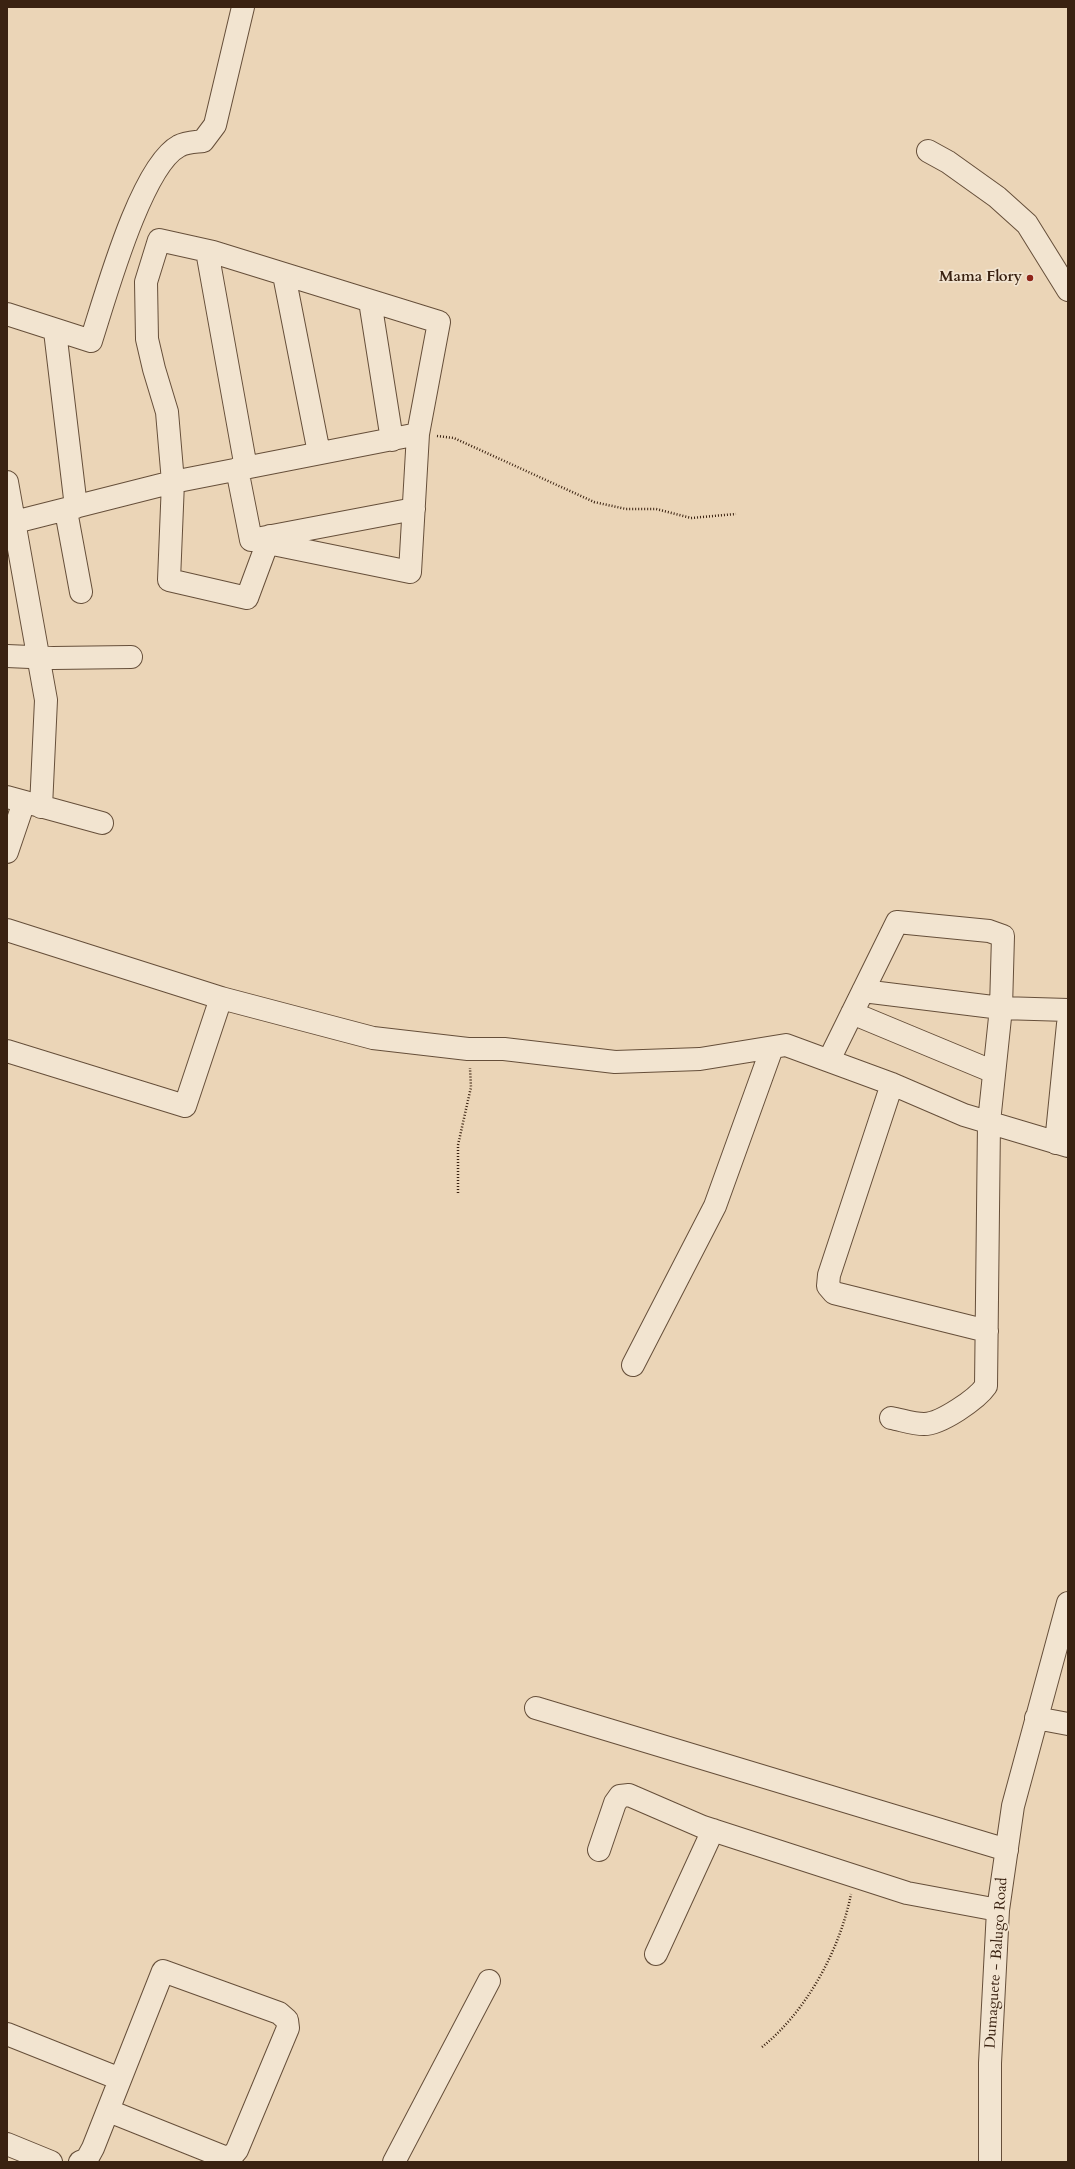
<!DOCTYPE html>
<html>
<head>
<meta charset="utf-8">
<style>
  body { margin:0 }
  #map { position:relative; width:1075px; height:2169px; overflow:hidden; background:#ebd5b7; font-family:Cardo,serif }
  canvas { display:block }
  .frame { position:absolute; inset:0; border:8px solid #3a2211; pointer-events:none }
</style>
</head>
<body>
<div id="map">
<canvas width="1075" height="2169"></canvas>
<div class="frame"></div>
</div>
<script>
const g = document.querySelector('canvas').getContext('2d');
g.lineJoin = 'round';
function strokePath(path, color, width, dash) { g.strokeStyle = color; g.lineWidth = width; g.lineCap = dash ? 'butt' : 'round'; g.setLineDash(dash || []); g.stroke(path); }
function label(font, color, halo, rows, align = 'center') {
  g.font = font + ' Cardo,serif'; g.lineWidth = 3.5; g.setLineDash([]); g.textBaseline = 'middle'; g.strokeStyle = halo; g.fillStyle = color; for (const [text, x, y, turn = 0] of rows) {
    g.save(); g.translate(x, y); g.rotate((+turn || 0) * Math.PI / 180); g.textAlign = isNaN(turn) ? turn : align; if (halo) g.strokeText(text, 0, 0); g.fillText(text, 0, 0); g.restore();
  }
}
const minor = new Path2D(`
  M 928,151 L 948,162 L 997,197 L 1027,224 L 1068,290
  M 207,251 L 246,468
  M 284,275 L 319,453
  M 370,301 L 392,440
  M 7,314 L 91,341 C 105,298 141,166 179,146 C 186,142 196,142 203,141 L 215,125 L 243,7
  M 55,331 L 76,507
  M 237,469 L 251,540 L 414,509
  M 7,482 L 46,700 L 41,807
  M 66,511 L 81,592
  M 7,524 L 173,482 L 418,434
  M 268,543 L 410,572 L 418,434 L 439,322 L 213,252 L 159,240 L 146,282 L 147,339 L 154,369 L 167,412 L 173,482 L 169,580 L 247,598 L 270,536
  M 7,656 L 53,658 L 131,657
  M 7,797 L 102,823
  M 7,852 L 24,802
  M 7,930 L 221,998 L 373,1038 L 468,1049 L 504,1049 L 615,1062 L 700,1059 L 786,1045 L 892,1084 L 964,1115 L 1068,1146
  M 863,991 L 1001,1008 L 1068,1010
  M 852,1013 L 994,1072
  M 7,1051 L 185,1106 L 221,998
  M 829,1060 L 897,922 L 989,931 L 1003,936 L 1001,1008 L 989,1122 L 986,1386 C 977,1399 941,1424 924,1424 C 913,1424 902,1420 891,1418
  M 892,1084 L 829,1275 L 828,1286 L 834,1293 L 987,1331
  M 1056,1143 L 1068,1024
  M 633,1365 L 715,1206 L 772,1048
  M 536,1708 L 1007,1850
  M 1036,1718 L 1068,1724
  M 599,1850 L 615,1803 L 620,1796 L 629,1795 L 703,1827 L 907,1893 L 998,1910
  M 656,1954 L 713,1830
  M 7,2034 L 120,2079
  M 7,2144 L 51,2162
  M 80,2162 L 87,2159 L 93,2148 L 163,1971 L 279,2013 L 287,2020 L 288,2028 L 237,2150 L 232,2156 L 224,2157 L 109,2111
  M 394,2162 L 489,1981
  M 990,2162 L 990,2063 L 998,1910 L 1013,1806 L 1068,1603`);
strokePath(minor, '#664f3a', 24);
strokePath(new Path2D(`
  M 437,436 L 454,438 L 594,502 L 626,509 L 656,509 L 691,518 L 736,514
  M 458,1193 L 458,1145 L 471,1087 L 470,1068
  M 762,2047 C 806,2012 840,1950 851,1894`), '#3a2211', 2.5, [1, 2]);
strokePath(minor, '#f2e4d0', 22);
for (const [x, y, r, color] of [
  [1030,278,4,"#8f2418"]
]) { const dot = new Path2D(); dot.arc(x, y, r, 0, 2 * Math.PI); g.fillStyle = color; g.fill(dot); strokePath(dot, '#f2e4d0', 1.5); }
label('bold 15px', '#3a2211', '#f2e4d0', [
  ["Mama Flory",1022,278]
], 'right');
label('15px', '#3a2211', '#f2e4d0', [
  ["Dumaguete - Balugo Road",997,1963,-86]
]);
</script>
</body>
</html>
